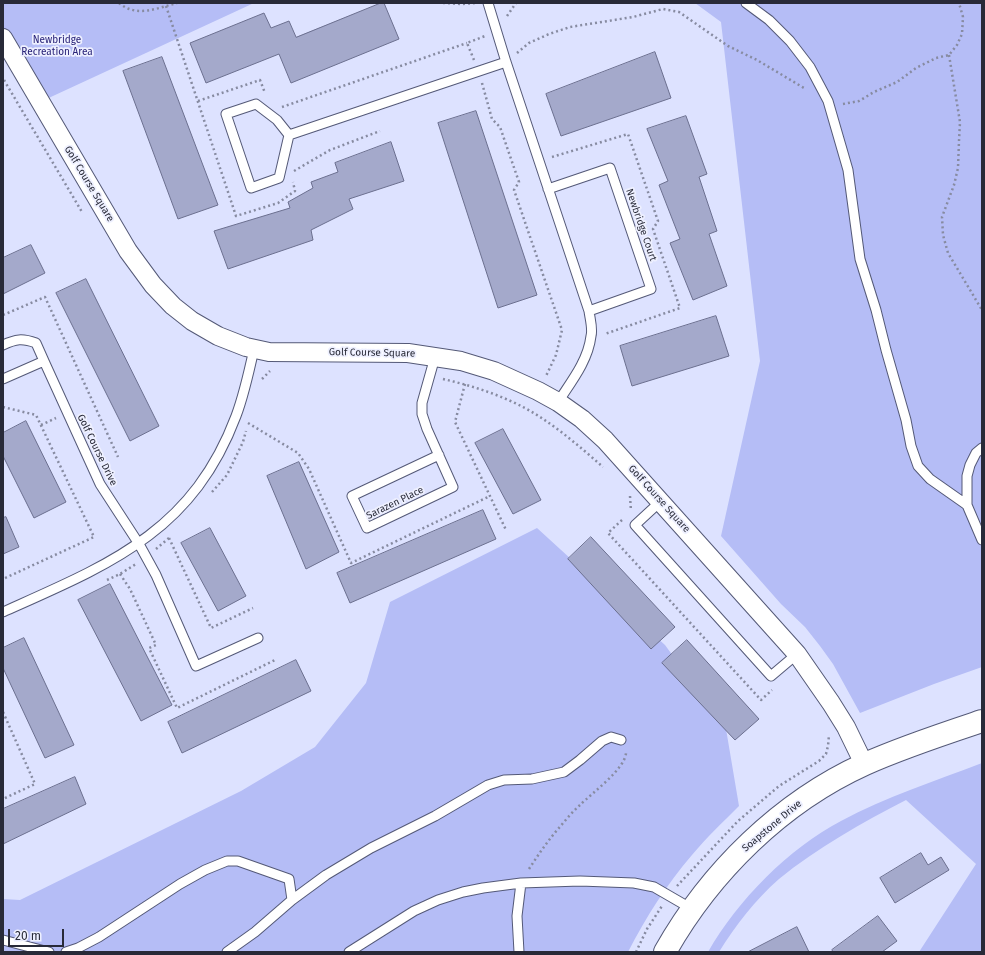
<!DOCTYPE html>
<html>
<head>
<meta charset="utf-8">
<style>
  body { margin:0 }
  #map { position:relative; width:985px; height:955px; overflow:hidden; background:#dde2ff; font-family:"Fira Sans",sans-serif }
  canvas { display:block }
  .frame { position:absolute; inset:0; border:4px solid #282a38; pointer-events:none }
  .scale { position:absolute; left:8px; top:929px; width:56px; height:18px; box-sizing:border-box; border:2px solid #282a38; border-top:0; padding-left:5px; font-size:12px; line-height:14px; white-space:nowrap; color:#282a38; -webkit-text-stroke:3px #eef0ff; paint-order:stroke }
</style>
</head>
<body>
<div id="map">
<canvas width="985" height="955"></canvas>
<div class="frame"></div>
<div class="scale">20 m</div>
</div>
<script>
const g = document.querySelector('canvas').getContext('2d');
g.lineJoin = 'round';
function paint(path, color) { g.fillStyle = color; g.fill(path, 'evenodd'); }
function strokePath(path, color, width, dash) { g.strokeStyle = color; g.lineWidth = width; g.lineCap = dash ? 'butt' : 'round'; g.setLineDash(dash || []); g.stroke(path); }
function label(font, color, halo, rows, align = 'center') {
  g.font = font + ' "Fira Sans",sans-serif'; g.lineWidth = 3.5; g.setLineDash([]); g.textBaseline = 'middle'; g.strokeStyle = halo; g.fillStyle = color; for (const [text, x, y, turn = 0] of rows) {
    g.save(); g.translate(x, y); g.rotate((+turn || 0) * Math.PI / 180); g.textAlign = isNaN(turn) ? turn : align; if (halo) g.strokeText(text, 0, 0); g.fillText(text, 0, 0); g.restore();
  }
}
paint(new Path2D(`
  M 3,3 L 254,3 L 40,102 L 3,38 Z
  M 695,3 L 982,3 L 982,667 L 934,684 L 860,713 L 833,664 L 820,646 L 805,627 L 781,604 L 721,536 L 760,361 L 721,22 Z
  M 537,528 L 665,645 L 726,729 L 739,806 C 723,822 707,837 692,855 C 667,884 646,917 628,952 L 3,952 L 3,899 L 20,900 L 241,791 L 315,747 L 366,683 L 390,602 Z
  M 982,763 L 982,952 L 919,952 L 976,864 L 906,800 C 863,822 817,848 779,879 C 756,899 735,926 719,952 L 708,952 C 738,900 788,849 841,821 C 886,797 935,781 982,763 Z`), '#b5bdf6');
const building = new Path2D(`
  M 381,3 L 384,3 L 399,39 L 291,83 L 279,54 L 206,83 L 190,43 L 264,13 L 271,28 L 289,21 L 296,37 Z
  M 655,52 L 671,98 L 561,136 L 546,94 Z
  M 162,57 L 218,205 L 178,219 L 123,71 Z
  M 476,111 L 537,295 L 498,308 L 438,123 Z
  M 686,116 L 707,174 L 699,177 L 717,231 L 709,234 L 727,286 L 693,300 L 670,243 L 680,239 L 659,185 L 668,181 L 647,129 Z
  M 391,142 L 404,181 L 349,199 L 353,209 L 311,230 L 313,240 L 228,269 L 214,231 L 290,208 L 288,202 L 313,188 L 311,182 L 338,172 L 335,163 Z
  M 31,245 L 45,273 L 3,294 L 3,258 Z
  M 86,279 L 159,426 L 130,441 L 56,293 Z
  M 716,316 L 729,356 L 632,386 L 620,346 Z
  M 26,421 L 66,502 L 34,518 L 3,456 L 3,433 Z
  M 503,429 L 541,500 L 513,514 L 475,443 Z
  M 299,462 L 339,552 L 306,569 L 267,476 Z
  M 483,510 L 496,539 L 350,603 L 337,573 Z
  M 6,517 L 19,547 L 3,554 L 3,518 Z
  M 210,528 L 246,596 L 218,611 L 181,543 Z
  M 591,537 L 675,627 L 651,649 L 568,559 Z
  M 110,584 L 172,705 L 141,721 L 78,600 Z
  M 24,638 L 74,745 L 45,758 L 3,668 L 3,648 Z
  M 687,640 L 759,719 L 735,740 L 662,663 Z
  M 296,660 L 311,691 L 182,753 L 168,722 Z
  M 75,777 L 86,804 L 3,844 L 3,809 Z
  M 921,853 L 928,865 L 941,857 L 949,870 L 895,903 L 880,878 Z
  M 878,916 L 897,941 L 882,952 L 833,952 L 832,950 Z
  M 797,927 L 809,952 L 748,952 Z`);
paint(building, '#a4a9cb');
strokePath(building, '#6b6f8f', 1);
const lane = new Path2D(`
  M 488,3 L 506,62 L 589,311 C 590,319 593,329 591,336 C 588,361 571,382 558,402
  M 746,3 L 769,20 L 790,41 L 810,67 L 828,101 L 848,170 L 860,259 L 876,310 L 886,350 L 906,420 L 911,446 L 918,466 L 930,479 L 967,505
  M 289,135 L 279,178 L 251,188 L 226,114 L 256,104 L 277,120 L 289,135 L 506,62
  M 548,189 L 610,168 L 651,289 L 589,311
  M 3,345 C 16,339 22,338 36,343 L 44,361
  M 435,357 L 422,403 L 422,414 L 427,429 L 453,487 L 367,528 L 352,496 L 439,455
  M 3,379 L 44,361 L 100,484 L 139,544 L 156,575 L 196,666 L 258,638
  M 982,448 L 976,453 L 970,465 L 967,476 L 967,505 L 982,540
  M 661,501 L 635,525 L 771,676 L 797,654
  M 3,612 C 108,565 192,533 236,416 C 244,395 249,372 254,349
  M 3,940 L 49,952
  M 66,952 L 78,948 L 99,937 L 180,884 L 205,870 L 227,861 L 238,861 L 289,879 L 292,900
  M 227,952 L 255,932 L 292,900 L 326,875 L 371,848 L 435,816 L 488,785 L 504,780 L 532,779 L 564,772 L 580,760 L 602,741 L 611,737 L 621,740
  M 349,952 L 414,911 L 438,900 L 463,892 L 483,888 L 521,883 L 580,881 L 634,883 L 654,887 L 692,909
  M 519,952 L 517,916 L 521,883`);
const street = new Path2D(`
  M 3,38 L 128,251 L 153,285 L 173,306 L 192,321 L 218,336 L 246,347 L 269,352 L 408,353 L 461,361 L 494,371 L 538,391 L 558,402 L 582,419 L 605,440 L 797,654 L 831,703 L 846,727 L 864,764`);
const secondary = new Path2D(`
  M 665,952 C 710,872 781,802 865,764 C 903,747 943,734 982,721`);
strokePath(lane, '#545977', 11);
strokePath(street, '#545977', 20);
strokePath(secondary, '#545977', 24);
strokePath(new Path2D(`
  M 119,3 C 137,18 157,8 177,3
  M 443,3 L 462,4 L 475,3
  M 166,6 L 236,216 L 278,203 L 295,191 L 293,182
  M 507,16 L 516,3
  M 517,53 L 529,43 L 549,34 L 570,27 L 633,17 L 663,9 L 679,12 L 728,46 L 757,60 L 804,88
  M 949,55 L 960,122 L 959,141 L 958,168 L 954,185 L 942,217 L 943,235 L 948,253 L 982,310
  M 474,60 L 467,43 L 485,36
  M 4,80 L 82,212
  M 482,83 L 492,119 L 500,127 L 519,182 L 514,190 L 562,330 L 556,355 L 546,376
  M 198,101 L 260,80 L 265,93
  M 843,104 L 859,101 L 874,92 L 897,82 L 916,68 L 936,58 L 949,55 L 957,45 L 962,34 L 963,17 L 959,3
  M 282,107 L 467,43
  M 552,157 L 628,134 L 658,221 L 653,229 L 680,308 L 605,334
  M 294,171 L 330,150 L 380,131
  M 3,315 L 45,297 L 118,457
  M 262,379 L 270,371
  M 443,379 C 469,385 495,393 519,405 C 548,419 578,445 603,467
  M 465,384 L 455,422 L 506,530
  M 3,407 L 36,415 L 94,537 L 3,579
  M 248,423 L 298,453 L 309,469 L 351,563 L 490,496
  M 41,425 L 56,418
  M 212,492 L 227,475 L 243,442 L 246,431
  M 630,496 L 631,511
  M 622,520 L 608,533 L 761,700 L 772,690
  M 169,538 L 211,628 L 253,608
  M 156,549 L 169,538
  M 120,574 L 130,589 L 156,645 L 149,648 L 177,708 L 277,659
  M 107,580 L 120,574 L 136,564
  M 3,712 L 35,784 L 3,799
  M 529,869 C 538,855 547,842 558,829 C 565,821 572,812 580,805 C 592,793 625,769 626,753
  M 677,886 L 738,821 L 779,786 L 819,761 L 826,754 L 828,746 L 829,735
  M 636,952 L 647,929 L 662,906`), '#878ba1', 2.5, [2, 3]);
strokePath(lane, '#fff', 9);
strokePath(street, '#fff', 18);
strokePath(secondary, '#fff', 22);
label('10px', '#272177', '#eef0ff', [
  ["Newbridge",57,40],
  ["Recreation Area",57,52]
]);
label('10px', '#282a38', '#eef0ff', [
  ["Golf Course Square",89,184,59],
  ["Newbridge Court",641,225,71],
  ["Golf Course Square",372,353,1],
  ["Golf Course Drive",97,450,64],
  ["Golf Course Square",659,499,48],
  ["Sarazen Place",395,503,-26],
  ["Soapstone Drive",772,826,-40]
]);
</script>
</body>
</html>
